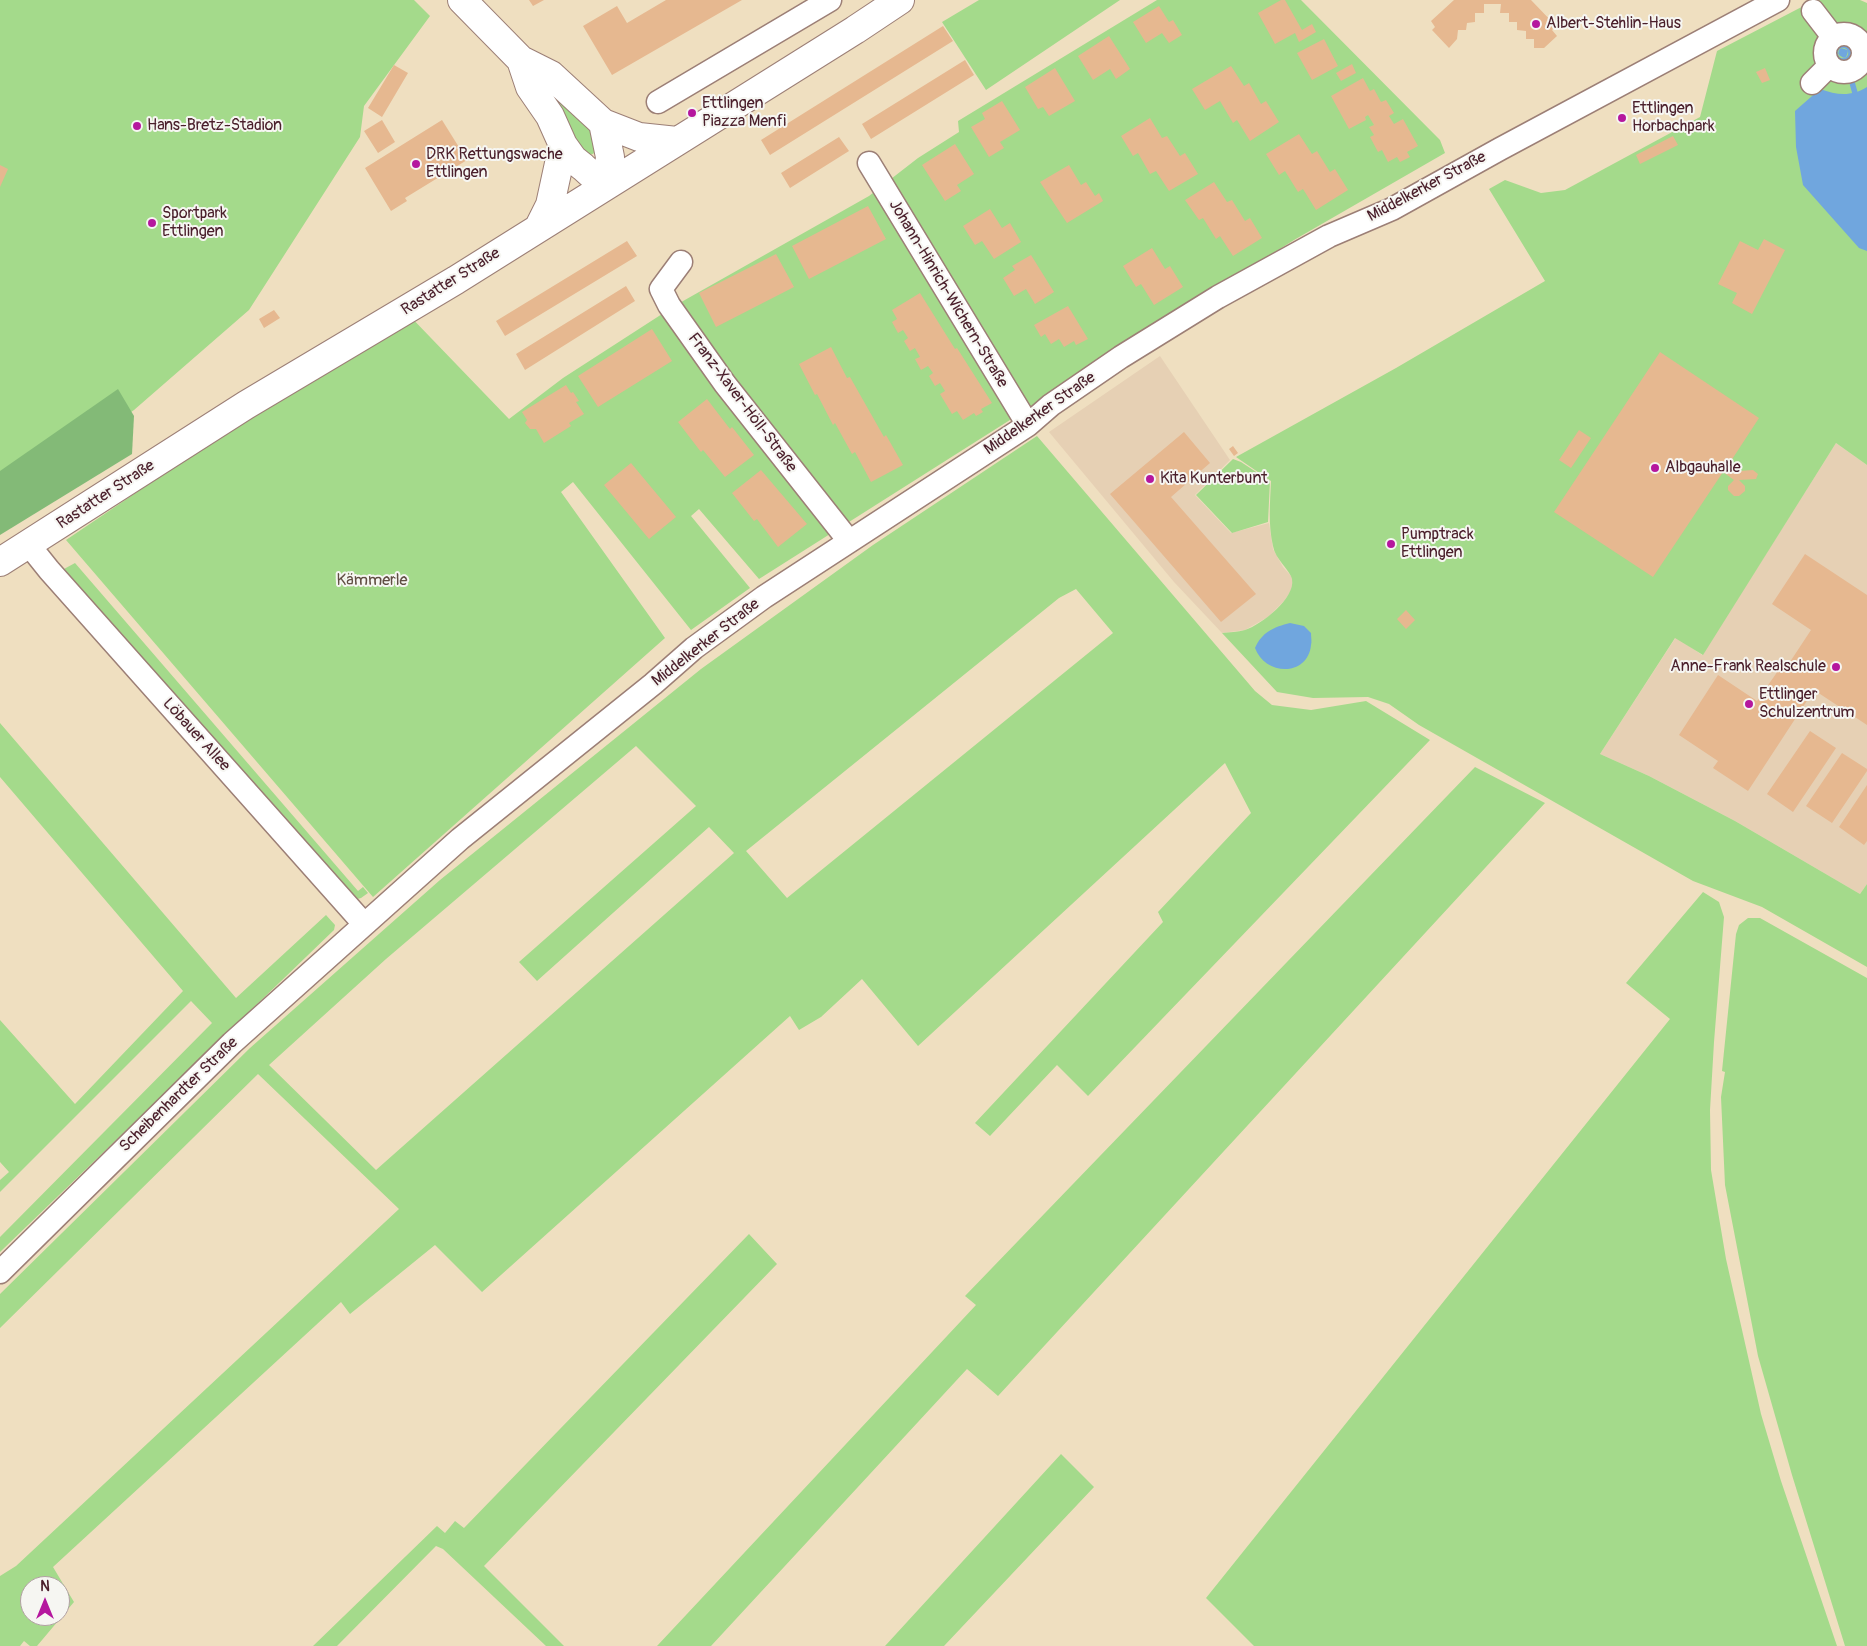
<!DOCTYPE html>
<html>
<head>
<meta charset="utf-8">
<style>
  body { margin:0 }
  #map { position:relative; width:1867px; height:1646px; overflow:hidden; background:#efdfc0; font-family:Pangolin,sans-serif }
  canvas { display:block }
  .north { position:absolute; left:20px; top:1576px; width:50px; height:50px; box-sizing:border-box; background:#f6f6f2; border:1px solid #b1a0a2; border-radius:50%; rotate:0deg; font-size:14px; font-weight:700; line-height:20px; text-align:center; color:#4a1f2b }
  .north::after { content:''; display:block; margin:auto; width:18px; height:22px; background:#b5179e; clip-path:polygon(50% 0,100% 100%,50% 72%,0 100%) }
</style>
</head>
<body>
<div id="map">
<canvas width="1867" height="1646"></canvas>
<div class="north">N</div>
</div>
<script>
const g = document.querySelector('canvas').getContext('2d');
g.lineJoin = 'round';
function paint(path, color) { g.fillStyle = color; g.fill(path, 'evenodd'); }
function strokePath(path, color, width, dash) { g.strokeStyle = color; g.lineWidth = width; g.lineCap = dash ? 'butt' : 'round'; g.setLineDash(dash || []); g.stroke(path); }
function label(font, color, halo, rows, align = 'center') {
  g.font = font + ' Pangolin,sans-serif'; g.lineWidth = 4; g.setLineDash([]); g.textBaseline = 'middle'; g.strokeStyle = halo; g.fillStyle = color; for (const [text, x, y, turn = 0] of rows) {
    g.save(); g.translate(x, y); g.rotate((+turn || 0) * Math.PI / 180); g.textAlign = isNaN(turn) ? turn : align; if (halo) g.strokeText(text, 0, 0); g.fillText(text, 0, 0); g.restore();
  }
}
paint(new Path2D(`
  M 1160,356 L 1230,460 L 1195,495 L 1231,533 L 1269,523 L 1273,549 L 1283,567 L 1291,576 L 1293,582 L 1291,591 L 1284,601 L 1268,617 L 1245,630 L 1222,633 L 1174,582 L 1049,432 Z
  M 1836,443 L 1867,465 L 1867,884 L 1860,894 L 1735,821 L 1649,776 L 1600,754 L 1676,637 L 1702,655 Z`), '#e6d0b4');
paint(new Path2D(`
  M 0,0 L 414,0 L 430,16 L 364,106 L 360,137 L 249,310 L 134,410 L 0,502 Z
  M 979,0 L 1120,0 L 986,90 L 942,22 Z
  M 1157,0 L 1301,0 L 1440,140 L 1445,153 L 1294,240 L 759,579 L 699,509 L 691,516 L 750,588 L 691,630 L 573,482 L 561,492 L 665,638 L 373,897 L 66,540 L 405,311 L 509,419 L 563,378 L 676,305 L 869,196 L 918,158 L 959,132 L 958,121 Z
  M 1815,0 L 1860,0 L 1867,3 L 1867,465 L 1836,443 L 1703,655 L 1675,638 L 1600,754 L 1649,776 L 1735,821 L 1860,894 L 1867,884 L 1867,967 L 1762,907 L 1693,881 L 1419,725 L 1389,704 L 1368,697 L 1313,698 L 1277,692 L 1222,633 C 1229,632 1238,632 1245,630 C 1261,625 1296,598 1292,579 C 1290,570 1275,559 1273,546 C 1268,525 1270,503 1271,481 L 1236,457 L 1396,368 L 1545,281 L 1489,189 L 1505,180 L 1541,193 L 1565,190 L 1700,117 L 1717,51 Z
  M 539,77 L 589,120 L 602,149 L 583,159 Z
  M 1037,436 L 1255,691 L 1272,705 L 1311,710 L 1366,701 L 1430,740 L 1088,1096 L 1057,1065 L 990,1136 L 975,1123 L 1163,922 L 1158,912 L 1251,813 L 1225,763 L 918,1046 L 862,979 L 821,1017 L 799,1030 L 790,1016 L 482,1292 L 435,1245 L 350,1314 L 341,1302 L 53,1567 L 74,1602 L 37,1646 L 30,1646 L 24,1641 L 20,1646 L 0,1646 L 0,1576 L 16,1566 L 399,1209 L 258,1074 L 0,1328 L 0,1294 L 250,1048 L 440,880 L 701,669 L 873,545 ZM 1076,589 L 1113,633 L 787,898 L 746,851 L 1059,598 ZM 636,746 L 696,806 L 519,962 L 537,981 L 709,827 L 734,853 L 376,1170 L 269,1065 L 386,959 ZM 30,1586 L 60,1586 L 60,1616 L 30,1616 Z
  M 1233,459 L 1241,462 L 1270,481 L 1268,522 L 1232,533 L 1196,495 Z
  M 75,563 L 358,891 L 363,887 L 368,893 L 361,898 L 354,900 L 101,612 L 64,569 Z
  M 0,723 L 236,998 L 326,915 L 335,925 L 334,930 L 0,1252 L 0,1237 L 212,1023 L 191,1001 L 0,1192 L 0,1180 L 9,1172 L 0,1162 L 0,1020 L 75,1104 L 183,991 L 0,777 Z
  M 1475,767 L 1545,803 L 998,1396 L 967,1369 L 711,1646 L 657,1646 L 976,1305 L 965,1296 Z
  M 1703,892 L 1719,902 L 1724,917 L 1714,1042 L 1710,1110 L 1711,1170 L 1726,1259 L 1761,1414 L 1781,1481 L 1837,1646 L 1254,1646 L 1206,1598 L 1670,1019 L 1626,983 Z
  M 1748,918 L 1760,918 L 1867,978 L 1867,1646 L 1845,1646 L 1792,1475 L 1758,1356 L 1725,1185 L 1721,1097 L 1725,1072 L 1722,1071 L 1736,934 L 1739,925 Z
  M 749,1234 L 777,1264 L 484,1566 L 564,1646 L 546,1646 L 443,1549 L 436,1546 L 337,1646 L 313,1646 L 437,1526 L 445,1533 L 455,1521 L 464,1528 Z
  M 1061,1454 L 1094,1487 L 944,1646 L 885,1646 Z`), '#a4da8b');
paint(new Path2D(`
  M 118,389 L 134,416 L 132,454 L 0,535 L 0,471 Z`), '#83ba77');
paint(new Path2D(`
  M 1867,87 L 1867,251 L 1859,248 L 1803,185 L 1796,147 L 1795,111 L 1820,89 C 1837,95 1851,97 1867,87 Z
  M 1290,623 L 1304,626 L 1311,633 C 1311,637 1312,642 1311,645 C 1308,677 1265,676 1255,648 C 1262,632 1274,627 1290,623 Z`), '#70a6de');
strokePath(new Path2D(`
  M1835 53a8 8 0 1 1 16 0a8 8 0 1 1-16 0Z
  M 1842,51 L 1845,52 L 1844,55 L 1841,53 Z
  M 1846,61 L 1855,93`), '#70a6de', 5.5);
paint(new Path2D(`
  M 529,0 L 544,0 L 533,6 Z
  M 666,0 L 742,0 L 612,75 L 583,26 L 617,6 L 627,23 Z
  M 1281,0 L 1285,0 L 1302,30 L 1312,24 L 1316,32 L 1299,42 L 1295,33 L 1275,44 L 1258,13 Z
  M 1454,0 L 1531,0 L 1556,26 L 1552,30 L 1557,36 L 1544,48 L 1534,48 L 1534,39 L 1526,39 L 1526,31 L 1517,30 L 1517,22 L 1509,22 L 1509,13 L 1500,13 L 1501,4 L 1484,4 L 1484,13 L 1475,13 L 1475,22 L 1467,23 L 1466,30 L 1458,30 L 1457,39 L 1449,48 L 1432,30 L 1435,27 L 1431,21 Z
  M 1159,6 L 1169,22 L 1173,20 L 1182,35 L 1169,43 L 1162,33 L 1146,43 L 1133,22 Z
  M 943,26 L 953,41 L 770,155 L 761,140 Z
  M 1109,36 L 1130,69 L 1116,79 L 1110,69 L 1093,80 L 1078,56 Z
  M 1324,39 L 1338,66 L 1312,80 L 1297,53 Z
  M 965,60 L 974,75 L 871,139 L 862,124 Z
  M 1352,64 L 1356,73 L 1341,81 L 1336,73 Z
  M 394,65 L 408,73 L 382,117 L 368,108 Z
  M 1231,66 L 1244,86 L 1249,83 L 1261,104 L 1266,101 L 1279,122 L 1250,141 L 1237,120 L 1233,123 L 1220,101 L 1205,110 L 1192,89 Z
  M 1055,68 L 1075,101 L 1049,116 L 1043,107 L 1038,109 L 1025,87 Z
  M 1765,68 L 1770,80 L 1762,83 L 1756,72 Z
  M 1363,78 L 1370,91 L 1374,89 L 1381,102 L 1386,100 L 1394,113 L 1389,116 L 1394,124 L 1403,119 L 1418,146 L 1407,152 L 1410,157 L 1400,162 L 1397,157 L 1388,162 L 1382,150 L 1378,152 L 1370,137 L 1374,135 L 1369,127 L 1374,125 L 1368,115 L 1365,117 L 1366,120 L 1349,129 L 1331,96 Z
  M 1002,101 L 1020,130 L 1000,142 L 1004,148 L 989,157 L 971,127 L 985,119 L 982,113 Z
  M 1150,118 L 1162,138 L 1167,136 L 1180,156 L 1185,153 L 1198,174 L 1169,191 L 1156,171 L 1150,174 L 1138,153 L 1133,156 L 1121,136 Z
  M 382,120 L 395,142 L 378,153 L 364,131 Z
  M 442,120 L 467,160 L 405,198 L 407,201 L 391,211 L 365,168 Z
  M 1299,134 L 1312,154 L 1317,151 L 1330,172 L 1335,169 L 1348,190 L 1316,210 L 1303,189 L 1298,192 L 1285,171 L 1279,175 L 1266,154 Z
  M 1673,136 L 1678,145 L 1640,164 L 1636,155 Z
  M 839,137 L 849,151 L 790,188 L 781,173 Z
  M 955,144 L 974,174 L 957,185 L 961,191 L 945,201 L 922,165 Z
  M 0,165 L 8,169 L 0,187 Z
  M 1069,165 L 1081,185 L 1086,182 L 1095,196 L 1099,193 L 1103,201 L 1067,223 L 1040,182 Z
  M 1214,182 L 1227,202 L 1232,200 L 1245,221 L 1250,218 L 1262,238 L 1233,256 L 1220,236 L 1216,239 L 1203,218 L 1199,220 L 1185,200 Z
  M 868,206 L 886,239 L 809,279 L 792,246 Z
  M 990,209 L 1002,228 L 1010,223 L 1021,242 L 994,259 L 982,241 L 975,245 L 963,226 Z
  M 1764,239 L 1785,250 L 1752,314 L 1732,303 L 1737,293 L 1718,284 L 1740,241 L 1758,250 Z
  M 627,241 L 637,256 L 505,336 L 496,321 Z
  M 1152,248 L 1165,269 L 1170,266 L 1183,287 L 1154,305 L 1141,284 L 1136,287 L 1123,266 Z
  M 776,254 L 794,287 L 716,327 L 699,293 Z
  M 1031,255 L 1054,292 L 1035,304 L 1026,289 L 1014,296 L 1003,278 L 1015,270 L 1012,266 Z
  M 626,286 L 635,301 L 525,370 L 516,354 Z
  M 920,293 L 955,349 L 957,348 L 992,403 L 981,409 L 983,412 L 976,416 L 974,413 L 963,420 L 957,411 L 952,414 L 940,394 L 945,391 L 940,383 L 935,386 L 929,376 L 933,373 L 928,366 L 921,370 L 915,359 L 920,357 L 915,348 L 910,351 L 904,341 L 908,338 L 903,330 L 898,333 L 892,322 L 897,319 L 892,310 Z
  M 1068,306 L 1088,339 L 1076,345 L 1074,341 L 1064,347 L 1059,339 L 1051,344 L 1045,334 L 1041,337 L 1034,325 Z
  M 274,310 L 280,318 L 264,328 L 259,319 Z
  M 652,329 L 672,361 L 598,407 L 578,376 Z
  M 831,347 L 847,378 L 850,377 L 884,437 L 886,435 L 903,465 L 871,482 L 855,452 L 852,454 L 835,423 L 833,425 L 817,394 L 815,395 L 799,364 Z
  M 1660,352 L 1759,418 L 1729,464 L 1739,471 L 1753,470 L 1758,474 L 1756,479 L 1739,480 L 1745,486 L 1745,491 L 1739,496 L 1734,496 L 1728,490 L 1728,486 L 1734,480 L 1723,472 L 1653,577 L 1554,512 Z
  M 566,385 L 571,393 L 573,392 L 579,401 L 576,402 L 584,414 L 569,423 L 571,426 L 544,443 L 536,429 L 530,429 L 525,423 L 527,420 L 522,412 Z
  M 707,399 L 730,429 L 732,427 L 754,455 L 725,477 L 703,450 L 701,452 L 678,422 Z
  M 1579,430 L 1591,438 L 1571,468 L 1559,460 Z
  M 1184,432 L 1210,463 L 1171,497 L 1256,594 L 1221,622 L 1110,494 Z
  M 1233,446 L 1238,453 L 1234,456 L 1229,449 Z
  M 631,463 L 676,517 L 649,539 L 604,485 Z
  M 761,470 L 807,524 L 778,547 L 757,519 L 754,521 L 732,493 Z
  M 1805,554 L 1867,595 L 1867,725 L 1814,690 L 1748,791 L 1713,768 L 1718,761 L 1679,735 L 1718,675 L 1757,701 L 1780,668 L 1784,671 L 1811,630 L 1772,604 Z
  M 1406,610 L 1415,620 L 1406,629 L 1397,619 Z
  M 1810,731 L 1836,748 L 1793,812 L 1767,794 Z
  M 1842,753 L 1867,769 L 1867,771 L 1832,823 L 1806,806 Z
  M 1867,785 L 1867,841 L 1864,845 L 1839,827 Z`), '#e6b890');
const street = new Path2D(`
  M 1813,11 L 1833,37
  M1825 53a19 19 0 1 1 38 0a19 19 0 1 1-38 0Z
  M 1812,83 L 1829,66
  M 658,102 L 830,0
  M 869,163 L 1028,425
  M 681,262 L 661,289 L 669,305 L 725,384 L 849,541
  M 29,545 L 49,570 L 364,924
  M 0,1272 L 232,1043 L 460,839 L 653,684 L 694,648 L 764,597 L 1028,425 L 1051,405 L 1121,357 L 1218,297 L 1329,236 L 1392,209 L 1500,149 L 1778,0`);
const secondary = new Path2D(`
  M 462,0 L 521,60 L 551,75 L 603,123 L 639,137 L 677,141
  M 521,60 L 530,87 L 550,116 L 563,145 L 573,159 L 583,167 L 594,177 L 607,184
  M 603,123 L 610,157 L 607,184
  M 539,227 L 550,205 L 563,145
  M 0,562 L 246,405 L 456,280 L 855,30 L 900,0`);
strokePath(street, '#9c7f76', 25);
strokePath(secondary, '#9c7f76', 30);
strokePath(street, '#fff', 22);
strokePath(secondary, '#fff', 28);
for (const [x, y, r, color] of [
  [1536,24,5,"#b5179e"],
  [692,113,5,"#b5179e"],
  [1622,118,5,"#b5179e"],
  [137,126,5,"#b5179e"],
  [416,164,5,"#b5179e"],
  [152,223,5,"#b5179e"],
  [1655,468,5,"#b5179e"],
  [1150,479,5,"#b5179e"],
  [1391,544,5,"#b5179e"],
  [1836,667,5,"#b5179e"],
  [1749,704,5,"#b5179e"]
]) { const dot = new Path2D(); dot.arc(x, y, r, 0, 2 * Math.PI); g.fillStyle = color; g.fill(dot); strokePath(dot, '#f6f6f2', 2); }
label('16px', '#4a1f2b', '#f6f6f2', [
  ["Albert-Stehlin-Haus",1546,24],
  ["Ettlingen",702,104],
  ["Piazza Menfi",702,122],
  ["Ettlingen",1632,109],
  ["Horbachpark",1632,127],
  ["Hans-Bretz-Stadion",147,126],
  ["DRK Rettungswache",426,155],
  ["Ettlingen",426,173],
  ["Sportpark",162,214],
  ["Ettlingen",162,232],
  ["Albgauhalle",1665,468],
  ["Kita Kunterbunt",1160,479],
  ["Pumptrack",1401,535],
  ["Ettlingen",1401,553],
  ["Anne-Frank Realschule",1826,667,"right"],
  ["Ettlinger",1759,695],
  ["Schulzentrum",1759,713]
], 'left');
label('16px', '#4a1f2b', '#f6f6f2', [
  ["Middelkerker Straße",1427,187,-28],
  ["Rastatter Straße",451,282,-32],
  ["Johann-Hinrich-Wichern-Straße",948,294,59],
  ["Franz-Xaver-Höll-Straße",742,403,53],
  ["Middelkerker Straße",1040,414,-35],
  ["Rastatter Straße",106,495,-33],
  ["Middelkerker Straße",706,643,-38],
  ["Löbauer Allee",196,735,48],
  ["Scheibenhardter Straße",179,1095,-44]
]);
label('16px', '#604e43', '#f6f6f2', [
  ["Kämmerle",372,581]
]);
</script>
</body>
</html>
